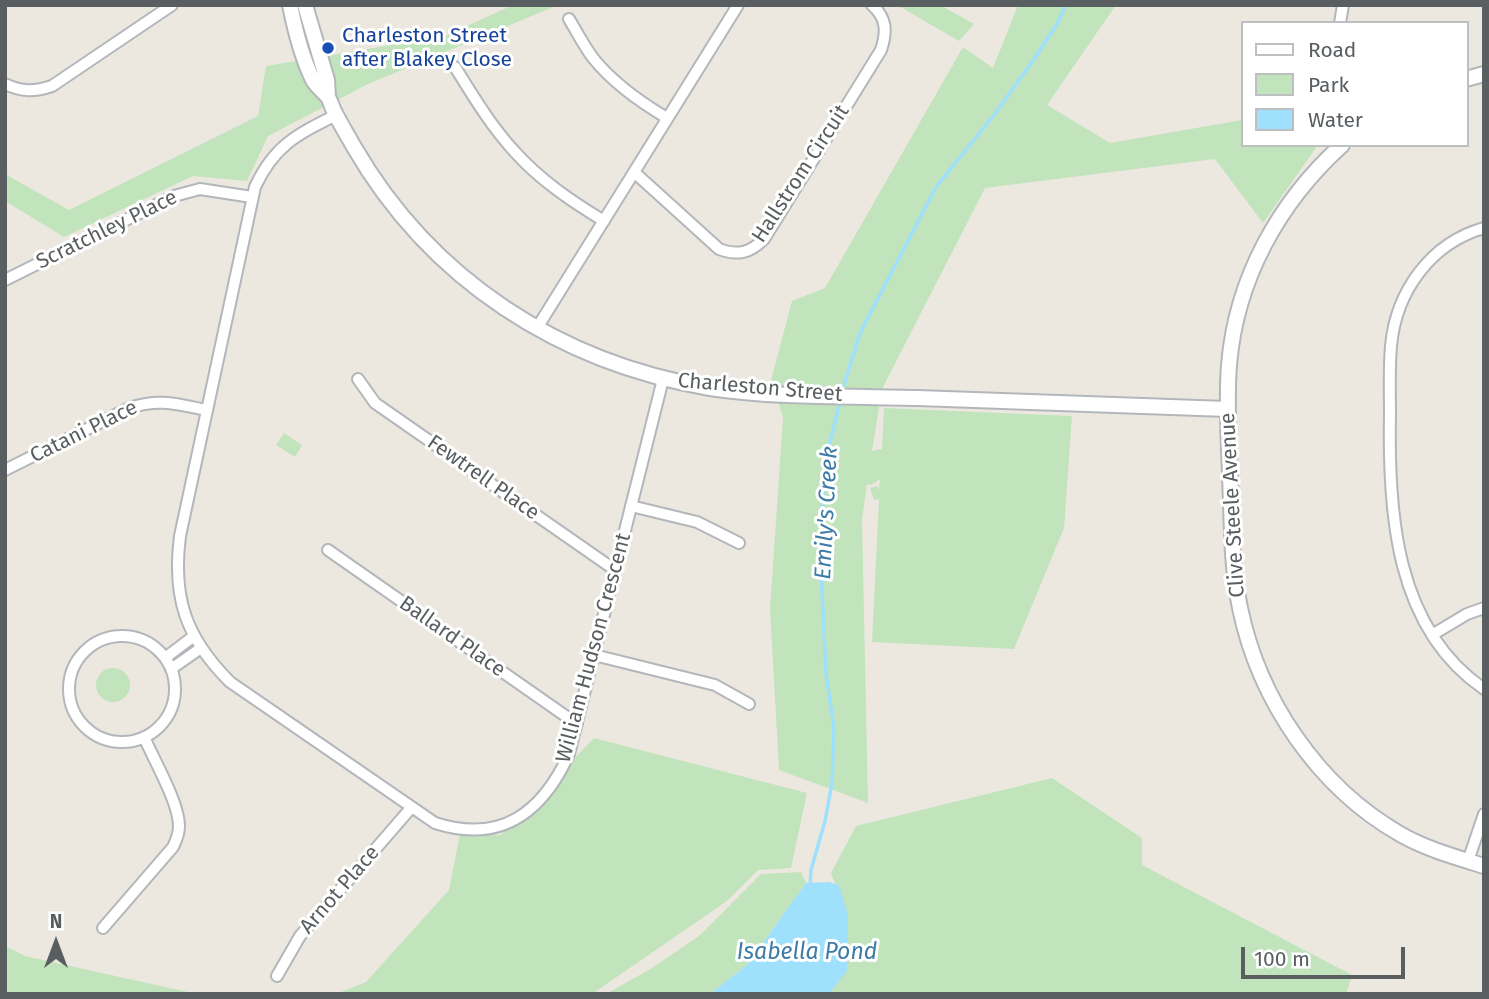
<!DOCTYPE html>
<html>
<head>
<meta charset="utf-8">
<style>
  body { margin:0 }
  #map { position:relative; width:1489px; height:999px; overflow:hidden; background:#ece8e0; font-family:"Fira Sans",sans-serif }
  canvas { display:block }
  .frame { position:absolute; inset:0; border:7px solid #595e61; pointer-events:none }
  .legend { position:absolute; left:1241px; top:21px; width:228px; height:126px; box-sizing:border-box; background:#fff; border:2px solid #bdbfc0; margin:0; padding:9px 12px; list-style:none; font-size:21px; color:#595e61 }
  .legend li { display:flex; align-items:center; gap:14px; height:35px }
  .legend b { width:35px; border:2px solid #bdbfc0 }
  .north { position:absolute; left:21px; top:908px; width:70px; height:70px; -webkit-text-stroke:5px #fff; paint-order:stroke; rotate:0deg; font-size:19px; font-weight:700; line-height:28px; text-align:center; color:#595e61 }
  .north::after { content:''; display:block; margin:auto; width:24px; height:32px; background:#595e61; clip-path:polygon(50% 0,100% 100%,50% 72%,0 100%) }
  .scale { position:absolute; left:1241px; top:947px; width:164px; height:32px; box-sizing:border-box; border:4px solid #595e61; border-top:0; padding-left:9px; font-size:21px; line-height:24px; white-space:nowrap; color:#595e61; -webkit-text-stroke:5px #fff; paint-order:stroke }
</style>
</head>
<body>
<div id="map">
<canvas width="1489" height="999"></canvas>
<div class="frame"></div>
<ul class="legend">
<li><b style="height:9px;background:#fff"></b>Road</li>
<li><b style="height:19px;background:#c1e4bc"></b>Park</li>
<li><b style="height:19px;background:#9fe0fd"></b>Water</li>
</ul>
<div class="north">N</div>
<div class="scale">100 m</div>
</div>
<script>
const g = document.querySelector('canvas').getContext('2d');
g.lineJoin = 'round';
function paint(path, color) { g.fillStyle = color; g.fill(path, 'evenodd'); }
function strokePath(path, color, width, dash) { g.strokeStyle = color; g.lineWidth = width; g.lineCap = dash ? 'butt' : 'round'; g.setLineDash(dash || []); g.stroke(path); }
function label(font, color, halo, rows, align = 'center') {
  g.font = font + ' "Fira Sans",sans-serif'; g.lineWidth = 6; g.setLineDash([]); g.textBaseline = 'middle'; g.strokeStyle = halo; g.fillStyle = color; for (const [text, x, y, turn = 0] of rows) {
    g.save(); g.translate(x, y); g.rotate((+turn || 0) * Math.PI / 180); g.textAlign = isNaN(turn) ? turn : align; if (halo) g.strokeText(text, 0, 0); g.fillText(text, 0, 0); g.restore();
  }
}
paint(new Path2D(`
  M 513,5 L 558,5 L 368,84 L 268,136 L 247,181 L 193,176 L 64,237 L 5,201 L 5,174 L 69,210 L 258,116 L 266,66 L 445,36 Z
  M 897,5 L 940,5 L 974,24 L 959,41 Z
  M 1018,5 L 1116,5 L 1047,105 L 1110,143 L 1242,120 L 1242,145 L 1318,145 L 1263,223 L 1215,159 L 985,188 L 882,389 L 872,451 L 882,449 L 884,408 L 1072,416 L 1064,528 L 1014,649 L 872,642 L 879,499 L 874,500 L 870,488 L 877,486 L 879,490 L 880,479 L 871,485 L 867,484 L 862,519 L 868,803 L 779,770 L 770,609 L 783,417 L 771,380 L 792,301 L 825,288 L 963,47 L 993,68 Z
  M 284,433 L 302,445 L 295,457 L 276,445 Z
  M96 685a17 17 0 1 1 34 0a17 17 0 1 1-34 0Z
  M 594,738 L 807,793 L 791,868 L 758,870 L 727,901 L 592,994 L 336,994 L 366,982 L 449,890 L 460,834 L 501,835 Z
  M 1052,778 L 1142,838 L 1142,865 L 1352,975 L 1346,994 L 815,994 L 840,896 L 831,873 L 856,826 Z
  M 801,872 L 806,883 L 747,965 L 710,994 L 606,994 L 652,968 L 699,936 L 761,874 Z
  M 5,946 L 25,956 L 197,994 L 5,994 Z`), '#c1e4bc');
paint(new Path2D(`
  M 829,882 L 839,885 L 848,915 L 847,971 L 829,994 L 710,994 L 747,965 L 806,883 Z`), '#9fe0fd');
strokePath(new Path2D(`
  M 842,391 L 860,333 L 936,187 L 994,115 L 1032,62 L 1057,24 L 1066,5
  M 810,886 L 811,870 L 825,821 L 832,783 L 834,728 L 826,674 L 820,546 L 826,458 L 840,402`), '#9fe0fd', 3.5);
const minor = new Path2D(`
  M 569,19 C 577,32 584,46 593,58 C 613,83 640,102 667,118
  M 1340,23 L 1343,5
  M 455,67 C 473,96 491,126 514,151 C 540,180 571,201 604,221
  M 5,84 C 22,92 34,92 52,86 L 172,5
  M 336,115 C 296,135 274,146 255,187 L 180,536 C 172,598 186,638 230,682 L 435,823 C 501,844 542,813 569,754 L 663,379
  M 634,172 L 719,249 C 738,256 750,253 764,239 L 881,50 C 887,32 887,18 872,5
  M 1484,228 C 1431,243 1396,291 1391,346 C 1389,368 1390,392 1390,415 C 1388,512 1395,628 1484,689
  M 5,280 L 174,196 L 200,189 L 252,197
  M 537,328 L 738,5
  M 358,379 L 375,403 L 615,570
  M 5,470 L 129,408 C 159,398 177,404 206,410
  M 631,506 L 697,522 L 739,543
  M 328,550 L 577,724
  M 1432,635 L 1467,614 L 1484,608
  M69 689a53 53 0 1 1 106 0a53 53 0 1 1-106 0Z
  M 594,655 L 715,685 L 749,704
  M 165,658 L 194,636
  M 171,669 L 201,648
  M 1468,861 L 1484,814
  M 103,928 L 173,847 C 176,841 179,834 179,826 C 179,803 154,760 144,737
  M 277,976 L 300,936 L 411,808`);
const tertiary = new Path2D(`
  M 290,5 C 295,30 302,58 313,80 C 317,87 323,91 328,97 C 331,102 332,108 335,113 C 341,125 348,136 354,147 C 431,280 560,363 710,388 C 776,398 851,396 918,398 C 1021,402 1124,405 1227,409
  M 305,5 L 327,80 L 328,97
  M 1466,79 L 1484,74
  M 1342,145 C 1279,202 1236,279 1229,365 C 1226,402 1229,439 1230,476 C 1232,520 1231,565 1240,608 C 1259,700 1318,787 1400,834 C 1426,849 1455,857 1484,866`);
strokePath(minor, '#b3b7bb', 14);
strokePath(tertiary, '#b3b7bb', 18);
strokePath(minor, '#fff', 10);
strokePath(tertiary, '#fff', 14);
for (const [x, y, r, color] of [
  [328,48,7,"#1a4fb4"]
]) { const dot = new Path2D(); dot.arc(x, y, r, 0, 2 * Math.PI); g.fillStyle = color; g.fill(dot); strokePath(dot, '#fff', 2.5); }
label('21px', '#164399', '#fff', [
  ["Charleston Street",342,36],
  ["after Blakey Close",342,60]
], 'left');
label('21px', '#595e61', '#fff', [
  ["Hallstrom Circuit",801,174,-57],
  ["Scratchley Place",107,230,-26],
  ["Charleston Street",760,388,5],
  ["Catani Place",84,432,-26],
  ["Fewtrell Place",483,478,35],
  ["Clive Steele Avenue",1233,505,-93],
  ["Ballard Place",452,637,35],
  ["William Hudson Crescent",594,648,-75],
  ["Arnot Place",340,890,-49]
]);
label('italic 23px', '#3c7ca6', '#fff', [
  ["Emily's Creek",827,513,-87],
  ["Isabella Pond",807,953]
]);
</script>
</body>
</html>
